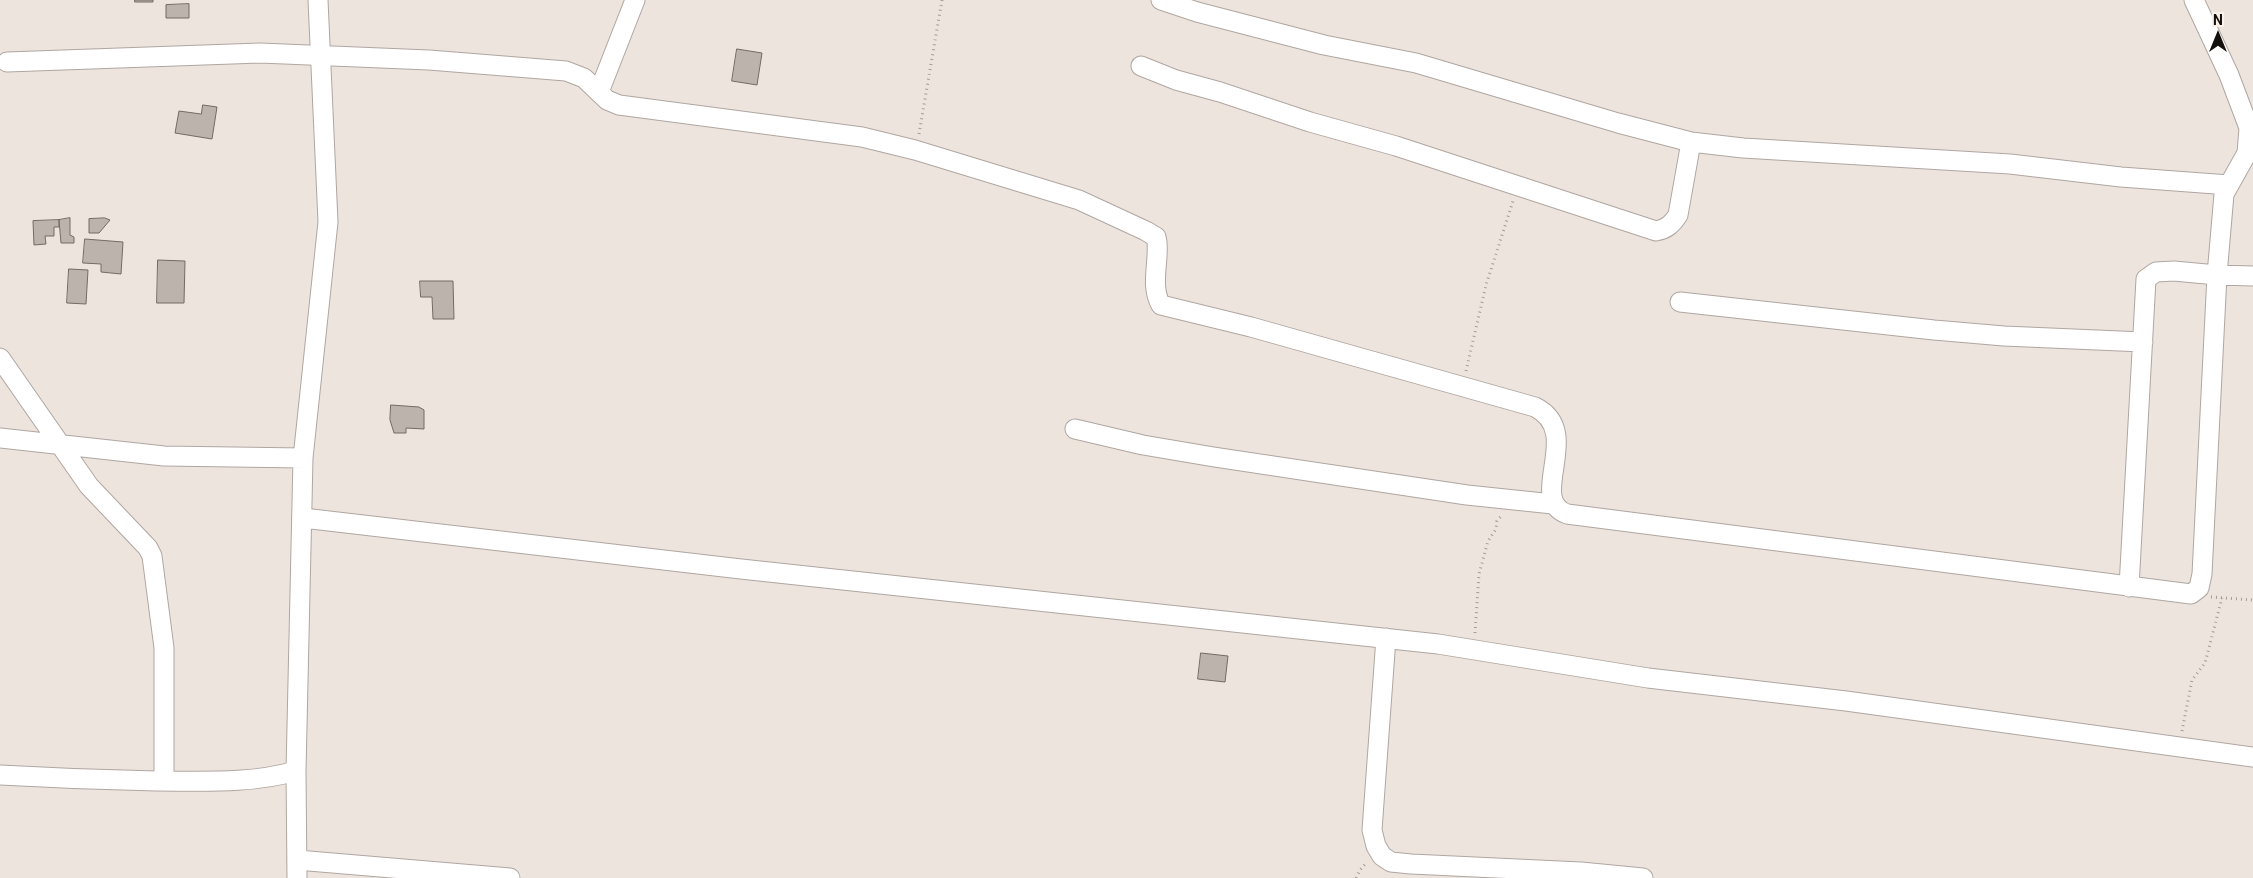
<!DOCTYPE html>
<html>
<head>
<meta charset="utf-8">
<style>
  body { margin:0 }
  #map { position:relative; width:2253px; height:878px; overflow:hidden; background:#eee4de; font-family:Roboto,sans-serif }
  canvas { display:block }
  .north { position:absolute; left:2193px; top:10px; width:50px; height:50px; -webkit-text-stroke:4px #fbf1eb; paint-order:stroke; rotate:0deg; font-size:14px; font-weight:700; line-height:20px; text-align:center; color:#13100e }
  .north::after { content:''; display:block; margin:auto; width:18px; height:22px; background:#13100e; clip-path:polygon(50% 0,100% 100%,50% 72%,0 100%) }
</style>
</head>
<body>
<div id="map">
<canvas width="2253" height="878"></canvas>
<div class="north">N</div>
</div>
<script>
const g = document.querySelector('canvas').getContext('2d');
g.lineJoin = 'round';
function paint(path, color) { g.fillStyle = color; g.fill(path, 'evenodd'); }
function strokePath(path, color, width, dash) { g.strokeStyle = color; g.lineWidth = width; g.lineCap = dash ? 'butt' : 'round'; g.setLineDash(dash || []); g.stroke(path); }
const building = new Path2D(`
  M 135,0 L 153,0 L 153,2 L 135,2 Z
  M 189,4 L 189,18 L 166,18 L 166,5 Z
  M 737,49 L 762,53 L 757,85 L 732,81 Z
  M 203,105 L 217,107 L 212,139 L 175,133 L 179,111 L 201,114 Z
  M 70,218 L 70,235 L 74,237 L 74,243 L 61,243 L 59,220 Z
  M 105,218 L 110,220 L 99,233 L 89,233 L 89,219 Z
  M 59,220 L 59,227 L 54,227 L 54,236 L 45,236 L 46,244 L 34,245 L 33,221 Z
  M 85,239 L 123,242 L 121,274 L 101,272 L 101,264 L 83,263 Z
  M 158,260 L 185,261 L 184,303 L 157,303 Z
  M 69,269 L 88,270 L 86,304 L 67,303 Z
  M 420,281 L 453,281 L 454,319 L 433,319 L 432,297 L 421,297 Z
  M 391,405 L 419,407 L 424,410 L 424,429 L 406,428 L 406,433 L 394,433 L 390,420 Z
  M 1201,653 L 1228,656 L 1225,682 L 1198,679 Z`);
paint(building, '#bcb3ad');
strokePath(building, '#726a65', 1);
const minor = new Path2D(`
  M 1161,0 L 1197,12 L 1324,45 L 1416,63 L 1618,123 L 1691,142 L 1743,148 L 2010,164 L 2121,177 L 2229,185
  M 7,62 L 260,53 L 429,60 L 566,71 L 584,78 L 607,100 L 619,105 L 862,137 L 915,150 L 1079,200 L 1146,231 L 1156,237 L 1157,242 C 1159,262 1150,287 1161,305 L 1251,327 L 1535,407 C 1585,432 1526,499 1567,514 L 2191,594 L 2199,588 L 2202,574 L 2217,275 L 2224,194 L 2247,153 L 2249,128 L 2229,75 L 2194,0
  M 1141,66 L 1176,80 L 1220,92 L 1310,122 L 1396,146 L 1656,231 C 1667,229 1672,224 1678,215 L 1691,142
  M 599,92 L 635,0
  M 1680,302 L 1934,330 L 2004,336 L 2143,342
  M 0,358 L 89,486 L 148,548 L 152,556 L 164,648 L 164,781
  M 1075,429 L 1143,445 L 1214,457 L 1467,495 L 1553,504
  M 0,438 L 164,456 L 303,458
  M 303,518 L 741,569 L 1438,644 L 1648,678 L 1846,701 L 2253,757
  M 2129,587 L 2146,279 L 2156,272 L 2174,271 L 2217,275 L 2253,276
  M 1386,638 L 1372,830 L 1376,846 L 1382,856 L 1391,862 L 1411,864 L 1581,872 L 1643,878
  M 0,775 C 52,778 104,780 156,781 C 204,781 250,784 296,771
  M 297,860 L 510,878
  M 297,878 L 296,771 L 303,458 L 328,222 L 318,0`);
strokePath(minor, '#b0a6a1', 21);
strokePath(new Path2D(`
  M 919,134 L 942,0
  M 1466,371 L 1486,285 L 1513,201
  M 2211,597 L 2253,600
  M 1475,633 L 1479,574 L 1488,541 L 1496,529 L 1497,521 L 1502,515
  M 2182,731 L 2192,680 L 2205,663 L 2222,598
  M 1356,878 L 1360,870 L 1367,862`), '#a39c97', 3, [1, 4]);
strokePath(minor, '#fff', 19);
</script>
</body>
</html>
